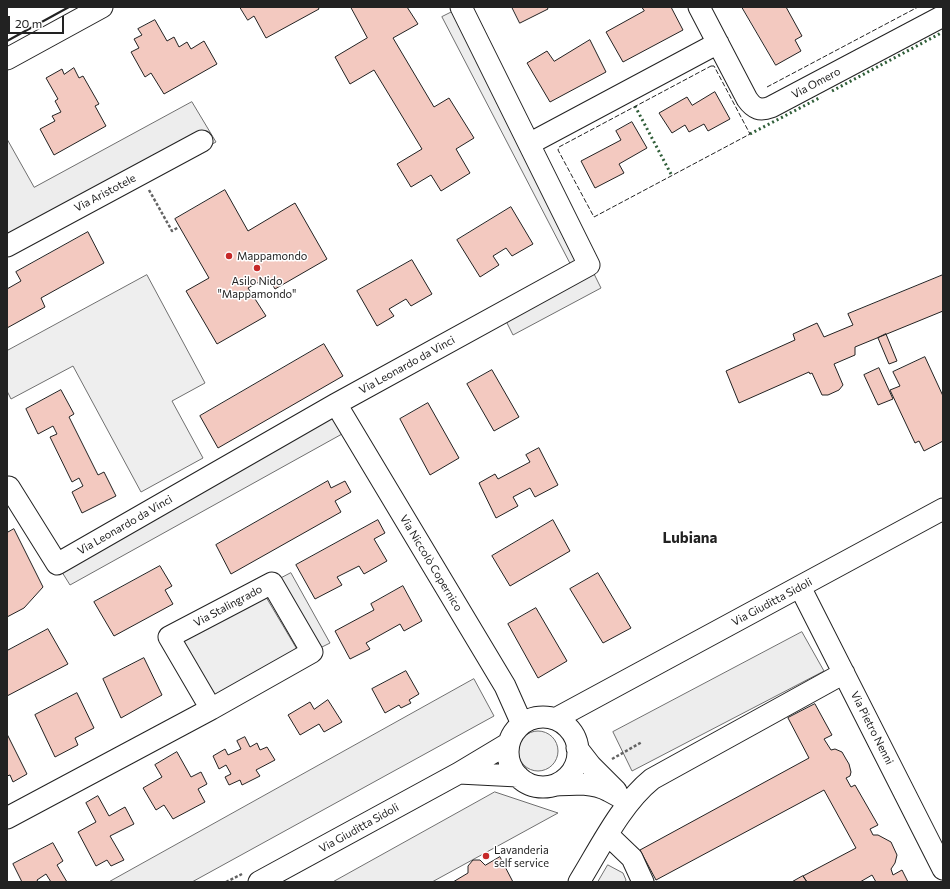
<!DOCTYPE html>
<html>
<head>
<meta charset="utf-8">
<style>
  body { margin:0 }
  #map { position:relative; width:950px; height:889px; overflow:hidden; background:#fff; font-family:Commissioner,sans-serif }
  canvas { display:block }
  .frame { position:absolute; inset:0; border:8px solid #222; pointer-events:none }
  .scale { position:absolute; left:8px; top:16px; width:56px; height:18px; box-sizing:border-box; border:2px solid #222; border-top:0; padding-left:5px; font-size:12px; line-height:14px; white-space:nowrap; color:#222; -webkit-text-stroke:3px #fff; paint-order:stroke }
</style>
</head>
<body>
<div id="map">
<canvas width="950" height="889"></canvas>
<div class="frame"></div>
<div class="scale">20 m</div>
</div>
<script>
const g = document.querySelector('canvas').getContext('2d');
g.lineJoin = 'round';
function paint(path, color) { g.fillStyle = color; g.fill(path, 'evenodd'); }
function strokePath(path, color, width, dash) { g.strokeStyle = color; g.lineWidth = width; g.lineCap = dash ? 'butt' : 'round'; g.setLineDash(dash || []); g.stroke(path); }
function label(font, color, halo, rows, align = 'center') {
  g.font = font + ' Commissioner,sans-serif'; g.lineWidth = 3; g.setLineDash([]); g.textBaseline = 'middle'; g.strokeStyle = halo; g.fillStyle = color; for (const [text, x, y, turn = 0] of rows) {
    g.save(); g.translate(x, y); g.rotate((+turn || 0) * Math.PI / 180); g.textAlign = isNaN(turn) ? turn : align; if (halo) g.strokeText(text, 0, 0); g.fillText(text, 0, 0); g.restore();
  }
}
const green = new Path2D(`
  M 147,275 L 205,383 L 172,401 L 203,458 L 141,492 L 73,366 L 11,399 L 7,391 L 7,351 Z
  M 266,597 L 298,651 L 213,696 L 182,642 Z
  M518 751a20 20 0 1 1 40 0a20 20 0 1 1-40 0Z
  M 608,865 L 623,873 L 626,880 L 625,882 L 598,882 Z`);
paint(green, '#eee');
strokePath(green, '#6f6f6f', 1);
const parking = new Path2D(`
  M 462,7 L 601,288 L 513,335 L 502,313 L 575,273 L 442,17 Z
  M 192,102 L 216,142 L 7,255 L 7,139 L 34,187 Z
  M 336,404 L 351,429 L 70,585 L 57,564 Z
  M 291,573 L 330,643 L 312,652 L 272,583 Z
  M 802,632 L 824,671 L 632,771 L 613,732 Z
  M 474,679 L 494,716 L 192,882 L 109,882 Z
  M 495,792 L 558,813 L 432,882 L 333,882 Z`);
paint(parking, '#ededed');
strokePath(parking, '#6f6f6f', 1);
const building = new Path2D(`
  M 240,7 L 318,7 L 319,9 L 266,38 L 254,16 L 248,20 Z
  M 351,7 L 407,7 L 418,24 L 393,38 L 434,107 L 449,98 L 474,138 L 456,149 L 470,173 L 441,191 L 431,175 L 411,187 L 397,164 L 422,149 L 374,70 L 350,84 L 335,57 L 367,38 Z
  M 512,7 L 547,7 L 548,9 L 520,23 Z
  M 642,7 L 671,7 L 683,30 L 623,62 L 606,32 L 644,11 Z
  M 742,7 L 786,7 L 802,36 L 795,40 L 801,51 L 776,65 Z
  M 155,20 L 167,41 L 174,37 L 179,47 L 187,42 L 191,49 L 204,41 L 217,64 L 164,94 L 151,73 L 145,77 L 131,52 L 139,48 L 134,39 L 142,35 L 138,29 Z
  M 590,40 L 606,72 L 550,102 L 527,63 L 547,51 L 554,61 Z
  M 74,68 L 79,78 L 83,76 L 99,104 L 95,106 L 106,126 L 54,155 L 40,129 L 55,121 L 52,116 L 61,112 L 55,101 L 58,99 L 46,78 L 62,69 L 64,74 Z
  M 715,92 L 730,119 L 708,131 L 704,124 L 689,132 L 685,125 L 672,133 L 659,113 L 687,97 L 692,105 Z
  M 632,122 L 647,148 L 619,164 L 624,173 L 595,188 L 581,161 L 621,140 L 616,131 Z
  M 225,190 L 248,231 L 295,203 L 327,259 L 275,289 L 268,277 L 248,288 L 266,316 L 217,344 L 186,291 L 209,278 L 175,219 Z
  M 511,207 L 533,244 L 512,256 L 506,248 L 493,256 L 499,265 L 480,277 L 457,240 Z
  M 88,232 L 104,263 L 41,298 L 45,307 L 7,328 L 7,289 L 21,281 L 16,272 Z
  M 412,260 L 432,294 L 411,306 L 406,299 L 389,309 L 394,316 L 377,326 L 357,291 Z
  M 943,275 L 943,311 L 855,347 L 855,355 L 834,364 L 843,385 L 839,390 L 828,395 L 822,395 L 812,373 L 810,374 L 809,372 L 739,403 L 726,371 L 795,340 L 793,334 L 817,323 L 824,337 L 853,325 L 848,314 Z
  M 886,334 L 897,361 L 889,364 L 878,338 Z
  M 324,344 L 343,376 L 218,448 L 200,416 Z
  M 925,357 L 943,396 L 943,441 L 924,451 L 919,441 L 915,443 L 890,390 L 900,386 L 893,372 Z
  M 879,368 L 893,399 L 878,405 L 864,375 Z
  M 492,370 L 519,417 L 494,431 L 467,384 Z
  M 61,390 L 74,414 L 69,417 L 98,475 L 104,472 L 116,496 L 82,513 L 72,492 L 83,486 L 79,478 L 72,482 L 50,437 L 57,434 L 53,426 L 38,434 L 26,409 Z
  M 428,403 L 459,458 L 430,475 L 400,419 Z
  M 539,448 L 558,485 L 535,497 L 530,488 L 513,497 L 518,506 L 496,518 L 479,483 L 495,474 L 498,479 L 530,462 L 526,455 Z
  M 328,481 L 331,488 L 345,481 L 351,492 L 335,501 L 341,512 L 231,574 L 216,545 Z
  M 378,520 L 385,533 L 374,539 L 387,561 L 364,574 L 359,566 L 337,577 L 342,585 L 315,599 L 296,565 Z
  M 553,520 L 570,551 L 510,586 L 492,556 Z
  M 14,529 L 43,587 L 24,608 L 7,617 L 7,533 Z
  M 160,566 L 172,586 L 165,590 L 173,604 L 114,636 L 94,602 Z
  M 598,573 L 631,628 L 603,643 L 570,589 Z
  M 403,586 L 422,621 L 404,631 L 400,624 L 366,643 L 370,649 L 350,659 L 335,631 L 374,610 L 371,604 Z
  M 536,608 L 567,661 L 538,678 L 508,624 Z
  M 48,629 L 68,664 L 7,696 L 7,651 Z
  M 144,658 L 162,695 L 121,718 L 103,679 Z
  M 406,671 L 419,694 L 409,700 L 411,703 L 401,708 L 399,705 L 385,713 L 372,689 Z
  M 77,693 L 94,728 L 75,738 L 78,745 L 55,757 L 35,715 Z
  M 328,700 L 342,722 L 324,732 L 319,724 L 300,735 L 288,715 L 310,702 L 314,709 Z
  M 815,704 L 832,735 L 824,739 L 831,750 L 835,749 L 842,752 L 846,759 L 849,764 L 851,772 L 850,776 L 846,778 L 851,787 L 855,785 L 878,825 L 870,829 L 873,835 L 878,835 L 891,842 L 897,855 L 895,863 L 891,869 L 893,875 L 902,870 L 908,882 L 876,882 L 872,875 L 860,882 L 807,882 L 803,876 L 856,848 L 824,790 L 656,880 L 640,850 L 809,758 L 788,718 Z
  M 7,734 L 27,774 L 13,782 L 10,775 L 7,776 Z
  M 245,737 L 250,747 L 257,743 L 260,750 L 267,747 L 275,760 L 256,770 L 260,776 L 242,785 L 240,780 L 229,785 L 225,777 L 231,774 L 226,765 L 219,769 L 213,756 L 225,749 L 228,755 L 241,749 L 237,741 Z
  M 177,752 L 191,777 L 201,772 L 207,784 L 198,789 L 205,802 L 173,819 L 164,805 L 156,810 L 143,788 L 162,777 L 155,765 Z
  M 98,796 L 109,816 L 125,807 L 134,824 L 110,836 L 124,860 L 111,866 L 107,860 L 96,866 L 78,832 L 96,822 L 86,803 Z
  M 53,843 L 63,861 L 57,865 L 67,882 L 51,882 L 46,874 L 37,880 L 38,882 L 22,882 L 13,864 Z
  M 500,857 L 513,882 L 453,882 L 468,873 L 468,866 L 473,860 L 480,860 L 485,865 Z
  M 803,876 L 807,882 L 792,882 Z`);
paint(building, '#f3c9c0');
strokePath(building, '#222', 1);
const minor = new Path2D(`
  M 699,7 L 747,99 C 754,109 760,111 771,107 L 943,16
  M 7,59 L 102,7
  M 529,144 L 718,43
  M 7,246 L 202,141
  M 336,404 L 505,686 L 522,724
  M 7,488 L 9,487 L 57,564 L 336,404 L 589,265 L 461,7
  M 800,587 L 943,869
  M508 752a35 35 0 1 1 70 0a35 35 0 1 1-70 0Z
  M 555,719 L 943,509
  M 577,748 L 591,766 L 616,791
  M 459,773 L 518,776
  M 555,785 C 573,784 592,782 609,791 C 615,794 622,798 628,802
  M 7,818 L 211,709 L 312,652 L 272,583 L 169,637 L 211,709
  M 608,835 L 632,858 L 643,882
  M 259,882 L 459,773 L 509,743
  M 579,882 C 600,848 621,804 652,779 L 844,673`);
strokePath(minor, '#222', 23);
strokePath(new Path2D(`
  M 149,190 L 172,231 L 179,227
  M 612,759 L 642,742
  M 226,882 L 242,874`), '#646464', 2.5, [3, 2]);
strokePath(minor, '#fff', 21);
strokePath(new Path2D(`
  M 832,91 L 943,32
  M 635,106 L 672,176
  M 750,134 L 821,97`), '#2f5e38', 3, [2, 3]);
strokePath(new Path2D(`
  M 711,66 L 714,66 L 750,134 L 594,217 L 558,150 L 559,147 Z
  M 767,87 L 918,7`), '#222', 1, [5, 2]);
strokePath(new Path2D(`
  M 7,41 L 69,7`), '#222', 2);
for (const [x, y, r, color] of [
  [229,256,4,"#c62828"],
  [257,268,4,"#c62828"],
  [486,856,4,"#c62828"]
]) { const dot = new Path2D(); dot.arc(x, y, r, 0, 2 * Math.PI); g.fillStyle = color; g.fill(dot); strokePath(dot, '#fff', 1.5); }
label('11px', '#222', '#fff', [
  ["Via Omero",816,83,-28],
  ["Via Aristotele",105,193,-28],
  ["Via Leonardo da Vinci",407,365,-29],
  ["Via Leonardo da Vinci",125,525,-30],
  ["Via Niccolò Copernico",431,563,59],
  ["Via Giuditta Sidoli",772,602,-28],
  ["Via Stalingrado",228,606,-28],
  ["Via Pietro Nenni",872,728,63],
  ["Via Giuditta Sidoli",359,828,-29]
]);
label('11px', '#222', '#fff', [
  ["Mappamondo",237,256],
  ["Asilo Nido",257,281,"center"],
  ["\"Mappamondo\"",257,294,"center"],
  ["Lavanderia",494,850],
  ["self service",494,863]
], 'left');
label('bold 15px', '#222', '#fff', [
  ["Lubiana",690,538]
]);
</script>
</body>
</html>
